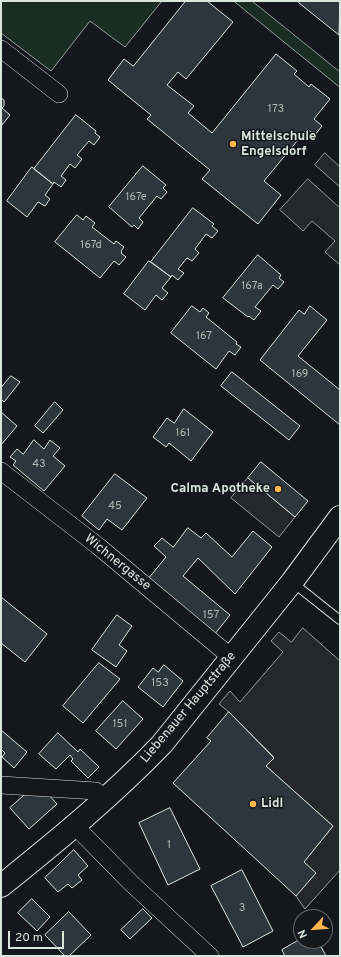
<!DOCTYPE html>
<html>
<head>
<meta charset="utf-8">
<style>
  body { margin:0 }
  #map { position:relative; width:341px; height:957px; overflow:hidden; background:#14181c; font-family:Overpass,sans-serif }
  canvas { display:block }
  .frame { position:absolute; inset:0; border:2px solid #d8e6dc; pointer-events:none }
  .north { position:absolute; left:293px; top:909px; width:40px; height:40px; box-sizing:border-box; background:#14181c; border:1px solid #626a69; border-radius:50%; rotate:244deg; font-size:11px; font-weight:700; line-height:16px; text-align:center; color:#d8e6dc }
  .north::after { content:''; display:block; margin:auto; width:14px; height:18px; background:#ffb74d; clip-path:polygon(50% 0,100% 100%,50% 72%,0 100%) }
  .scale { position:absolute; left:8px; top:931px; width:56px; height:18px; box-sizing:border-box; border:2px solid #d8e6dc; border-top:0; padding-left:5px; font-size:12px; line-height:14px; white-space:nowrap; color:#d8e6dc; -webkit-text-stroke:3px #14181c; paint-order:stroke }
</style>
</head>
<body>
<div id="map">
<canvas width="341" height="957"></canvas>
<div class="frame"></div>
<div class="north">N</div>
<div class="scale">20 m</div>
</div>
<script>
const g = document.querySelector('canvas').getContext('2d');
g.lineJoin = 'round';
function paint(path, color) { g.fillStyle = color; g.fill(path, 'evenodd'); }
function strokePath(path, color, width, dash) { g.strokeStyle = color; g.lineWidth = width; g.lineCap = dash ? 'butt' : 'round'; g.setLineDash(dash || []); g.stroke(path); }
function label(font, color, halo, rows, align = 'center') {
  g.font = font + ' Overpass,sans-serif'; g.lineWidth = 3; g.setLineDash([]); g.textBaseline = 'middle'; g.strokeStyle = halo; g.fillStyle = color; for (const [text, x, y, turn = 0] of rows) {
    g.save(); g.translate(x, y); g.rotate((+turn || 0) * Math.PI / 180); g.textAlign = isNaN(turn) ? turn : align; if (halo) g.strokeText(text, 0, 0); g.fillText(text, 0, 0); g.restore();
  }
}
const green = new Path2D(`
  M 1,1 L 162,1 L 125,47 L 90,21 L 51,71 L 1,33 Z
  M 234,1 L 252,1 L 340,72 L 340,87 Z`);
paint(green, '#1a2d24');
strokePath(green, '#939e99', 1);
const parking = new Path2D(`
  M 325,153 L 340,167 L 340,187 L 315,165 Z
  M 308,179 L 340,208 L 340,265 L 325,252 L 335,241 L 312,221 L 303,231 L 280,210 Z
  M 248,478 L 295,517 L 279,537 L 231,498 Z
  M 303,628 L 340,661 L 340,870 L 305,909 L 296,896 L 304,862 L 333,826 L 266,766 L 274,757 L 229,712 L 219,704 L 230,691 L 240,702 L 283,652 L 271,641 L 279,632 L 291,642 Z`);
paint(parking, '#24282b');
strokePath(parking, '#939e99', 1);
const building = new Path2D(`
  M 186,1 L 207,1 L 233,22 L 186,79 L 178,72 L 167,85 L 194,106 L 188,113 L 212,133 L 276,54 L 297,71 L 294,74 L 309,87 L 311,84 L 330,99 L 314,119 L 322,126 L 315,135 L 307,129 L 264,181 L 281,195 L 258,224 L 202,179 L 210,170 L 147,119 L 151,115 L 108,80 L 124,59 L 133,66 Z
  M 300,1 L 340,1 L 339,35 L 299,3 Z
  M 1,98 L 4,100 L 4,106 L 2,108 L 10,115 L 2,125 Z
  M 76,115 L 96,131 L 95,133 L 100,137 L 94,145 L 89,141 L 77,155 L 82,159 L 75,168 L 70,164 L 61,176 L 66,180 L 61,187 L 54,182 L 53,184 L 34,169 Z
  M 143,166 L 166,185 L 163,188 L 167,192 L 161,199 L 157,196 L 139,218 L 143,222 L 138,229 L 134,225 L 132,227 L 109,207 Z
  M 32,167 L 53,184 L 45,195 L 50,199 L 45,206 L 38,202 L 27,217 L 7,201 Z
  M 193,208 L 214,224 L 212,226 L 218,231 L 212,238 L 206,234 L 195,249 L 199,253 L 192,261 L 187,258 L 178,269 L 184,273 L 178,280 L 172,275 L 171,277 L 151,262 Z
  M 77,215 L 83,220 L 86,216 L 95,223 L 92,227 L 114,244 L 116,241 L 124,247 L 121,251 L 122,252 L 121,253 L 126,257 L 119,265 L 114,261 L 100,278 L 55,242 Z
  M 258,255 L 281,275 L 279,278 L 284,282 L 278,289 L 273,285 L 255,307 L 261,311 L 254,320 L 249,316 L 248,317 L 223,298 Z
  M 149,261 L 171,277 L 162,288 L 168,293 L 162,300 L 156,295 L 145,310 L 124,294 Z
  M 192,306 L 200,312 L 203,308 L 209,313 L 206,317 L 237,342 L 236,344 L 241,347 L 235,355 L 229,351 L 216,369 L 171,333 Z
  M 310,306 L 327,320 L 298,356 L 340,390 L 340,425 L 260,360 L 299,310 L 304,314 Z
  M 232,372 L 300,426 L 289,440 L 221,386 Z
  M 11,376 L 20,382 L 4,402 L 1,399 L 1,388 Z
  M 55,402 L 63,410 L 43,433 L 35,426 Z
  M 184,409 L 213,432 L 191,461 L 169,443 L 166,447 L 153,437 L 167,418 L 174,423 Z
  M 1,412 L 17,426 L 1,445 Z
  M 34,440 L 44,449 L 50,440 L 60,448 L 53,456 L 65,466 L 44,491 L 13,465 L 16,461 L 10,457 L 17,449 L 23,454 Z
  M 261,462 L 308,501 L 295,517 L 248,478 Z
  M 115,474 L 147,498 L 122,530 L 107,519 L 99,530 L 82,516 Z
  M 188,528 L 201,538 L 206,533 L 232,557 L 253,531 L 272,547 L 235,594 L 198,558 L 183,576 L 230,615 L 214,635 L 148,579 L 166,557 L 154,546 L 162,538 L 173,547 Z
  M 1,597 L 47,634 L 25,662 L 1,643 Z
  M 117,615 L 132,626 L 119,645 L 127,651 L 116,667 L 92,650 Z
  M 99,663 L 120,679 L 83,723 L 63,706 Z
  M 164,665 L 183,681 L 163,707 L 138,687 L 153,668 L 158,672 Z
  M 123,701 L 143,719 L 116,749 L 96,731 Z
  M 229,712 L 274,758 L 266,766 L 333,826 L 304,862 L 316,873 L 296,896 L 173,783 L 211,741 L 207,738 Z
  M 1,730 L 27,752 L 14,768 L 2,757 L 5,753 L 1,749 Z
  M 58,733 L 78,752 L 80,749 L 99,767 L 88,778 L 71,761 L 73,759 L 70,755 L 56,769 L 39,754 Z
  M 29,791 L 46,792 L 57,804 L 29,829 L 10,808 Z
  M 170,808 L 200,869 L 168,885 L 139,823 Z
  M 74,850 L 88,866 L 78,875 L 82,880 L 72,888 L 68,884 L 58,892 L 45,878 Z
  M 242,870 L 273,931 L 243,947 L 211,886 Z
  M 32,899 L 50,917 L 37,931 L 18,913 Z
  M 143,909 L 152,918 L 130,939 L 121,930 Z
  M 69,912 L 91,935 L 69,956 L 65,956 L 45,935 Z
  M 301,939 L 301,941 L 318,941 L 326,956 L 285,956 L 282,950 Z`);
paint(building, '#2c363c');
strokePath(building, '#d8e6dc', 1);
const lane = new Path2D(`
  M 292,582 L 340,620`);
const street = new Path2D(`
  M 1,49 L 59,94
  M 1,471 L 98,546 L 231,657
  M 1,785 L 96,791 L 105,800
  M 75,826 L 131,883 L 210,956`);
const primary = new Path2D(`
  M 1,886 C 57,841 112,796 162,744 L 292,582 L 340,517`);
strokePath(lane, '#d8e6dc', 10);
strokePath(street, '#d8e6dc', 18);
strokePath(primary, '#d8e6dc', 24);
strokePath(lane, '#14181c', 8);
strokePath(street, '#14181c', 17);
strokePath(primary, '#14181c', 22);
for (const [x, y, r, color] of [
  [233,144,4,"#ffb74d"],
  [278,489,4,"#ffb74d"],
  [253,804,4,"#ffb74d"]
]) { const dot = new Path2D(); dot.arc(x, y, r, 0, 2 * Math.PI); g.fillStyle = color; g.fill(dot); strokePath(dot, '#14181c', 1.5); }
label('11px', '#adbab4', null, [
  ["173",276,110],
  ["167e",136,198],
  ["167d",91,246],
  ["167a",252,287],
  ["167",204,337],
  ["169",300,375],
  ["161",183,434],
  ["43",39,465],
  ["45",115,507],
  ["157",211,616],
  ["153",160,684],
  ["151",120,725],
  ["1",169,846],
  ["3",242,909]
]);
label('bold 13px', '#d8e6dc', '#14181c', [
  ["Mittelschule",241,137],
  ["Engelsdorf",241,152],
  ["Calma Apotheke",270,489,"right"],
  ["Lidl",261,804]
], 'left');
label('13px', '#d8e6dc', '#14181c', [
  ["Wichnergasse",117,563,39],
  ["Liebenauer Hauptstraße",189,708,-50]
]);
</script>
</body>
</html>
